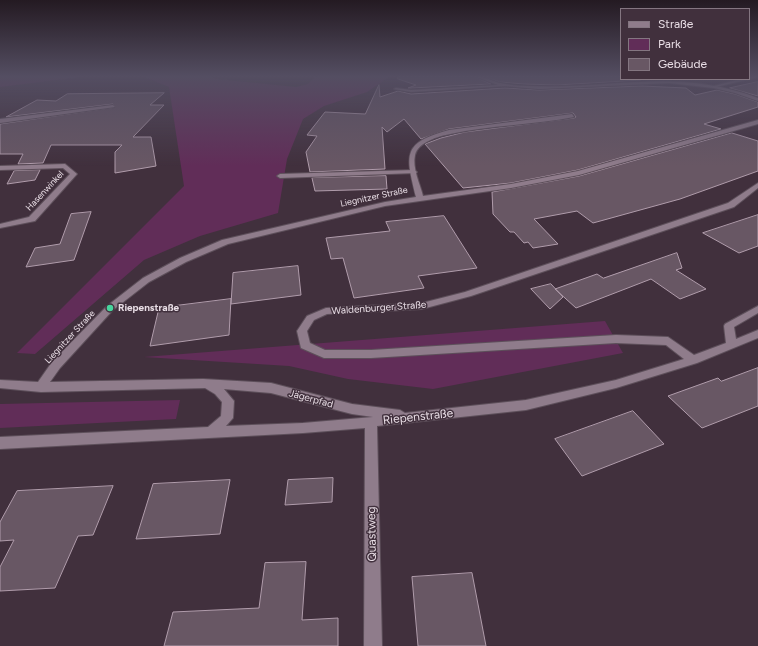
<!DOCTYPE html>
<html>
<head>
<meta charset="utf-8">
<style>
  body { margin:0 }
  #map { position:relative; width:758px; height:646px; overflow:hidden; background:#41303d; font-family:Figtree,sans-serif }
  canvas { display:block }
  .legend { position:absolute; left:620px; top:8px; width:130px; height:72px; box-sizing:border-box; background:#41303d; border:1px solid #847681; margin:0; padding:5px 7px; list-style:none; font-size:12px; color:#e9dee6 }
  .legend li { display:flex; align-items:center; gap:8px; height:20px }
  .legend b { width:20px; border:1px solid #847681 }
</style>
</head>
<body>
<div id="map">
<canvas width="758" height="646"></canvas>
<ul class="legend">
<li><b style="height:5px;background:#8f7c8b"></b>Straße</li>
<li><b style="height:11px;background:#612d58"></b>Park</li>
<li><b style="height:11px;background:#685764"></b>Gebäude</li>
</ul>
</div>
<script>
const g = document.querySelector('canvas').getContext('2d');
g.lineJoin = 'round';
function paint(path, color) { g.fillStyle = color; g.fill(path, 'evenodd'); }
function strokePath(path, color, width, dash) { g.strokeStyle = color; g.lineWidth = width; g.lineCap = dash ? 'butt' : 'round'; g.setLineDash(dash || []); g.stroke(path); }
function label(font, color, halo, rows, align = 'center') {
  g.font = font + ' Figtree,sans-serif'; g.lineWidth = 3; g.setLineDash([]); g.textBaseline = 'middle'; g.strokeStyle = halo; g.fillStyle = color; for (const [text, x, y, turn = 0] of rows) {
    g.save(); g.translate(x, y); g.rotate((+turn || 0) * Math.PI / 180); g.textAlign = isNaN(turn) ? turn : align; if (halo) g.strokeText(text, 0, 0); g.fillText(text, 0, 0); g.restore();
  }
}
paint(new Path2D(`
  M 0,76 L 90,76 L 0,87 Z
  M 142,76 L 209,76 L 218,79 L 296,87 L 308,84 L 315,77 L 320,76 L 398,76 L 389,77 L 367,92 L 324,106 L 303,119 L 287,159 L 278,213 L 200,236 L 144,260 L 35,354 L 17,353 L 184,186 L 169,87 Z
  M 605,321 L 623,353 L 433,389 L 348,379 L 289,366 L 144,357 Z
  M 180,400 L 176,419 L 0,428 L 0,404 Z`), '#612d58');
const building = new Path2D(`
  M 398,76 L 473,76 L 491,84 L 411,88 L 408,88 L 416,85 L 398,79 Z
  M 483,76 L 621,76 L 621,79 L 641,79 L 641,80 L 557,85 L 524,84 L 500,82 Z
  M 758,82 L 758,96 L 730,88 Z
  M 379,85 L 380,97 L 398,91 L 411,94 L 505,88 L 539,90 L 642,86 L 686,88 L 695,95 L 717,90 L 735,94 L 758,102 L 758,107 L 704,124 L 721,129 L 578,170 L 511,183 L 463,188 L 425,144 L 441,138 L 465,132 L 574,118 L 576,117 L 573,113 L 449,129 L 421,139 L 404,119 L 387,132 L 382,127 L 385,169 L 310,172 L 306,152 L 317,136 L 307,135 L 325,112 L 365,114 Z
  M 164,93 L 150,105 L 164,105 L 133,137 L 151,137 L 156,166 L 115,173 L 115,152 L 122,145 L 51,145 L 43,163 L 18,164 L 23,154 L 0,154 L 0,124 L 116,107 L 113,104 L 6,117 L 37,100 L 56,101 L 67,94 Z
  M 732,133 L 758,141 L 758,171 L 680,199 L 593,223 L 577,211 L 534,219 L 558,244 L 533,248 L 528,242 L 524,243 L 514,232 L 510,232 L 493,214 L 492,192 L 579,176 Z
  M 40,170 L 35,180 L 7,184 L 14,171 Z
  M 386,176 L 387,189 L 315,191 L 312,178 Z
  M 91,212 L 74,260 L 26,267 L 35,248 L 60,244 L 71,214 Z
  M 758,215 L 758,246 L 739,253 L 703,233 Z
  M 444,216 L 477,268 L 418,276 L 424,288 L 354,298 L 343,258 L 331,259 L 326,238 L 390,231 L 386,222 Z
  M 677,253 L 682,268 L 676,270 L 706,289 L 680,299 L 651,279 L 576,308 L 555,289 L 597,274 L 603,278 Z
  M 298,266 L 301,295 L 231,304 L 233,273 Z
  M 551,284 L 563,297 L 550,309 L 531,289 Z
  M 231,299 L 229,335 L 150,346 L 159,308 Z
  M 758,368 L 758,406 L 702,428 L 668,396 L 718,378 L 721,381 Z
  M 633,411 L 664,444 L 582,476 L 555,439 Z
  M 333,478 L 332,502 L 285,505 L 288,480 Z
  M 230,480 L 220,534 L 136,539 L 153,484 Z
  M 113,486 L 93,535 L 78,536 L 55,588 L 0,591 L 0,567 L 14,540 L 0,541 L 0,522 L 17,491 Z
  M 306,562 L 302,620 L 338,618 L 338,646 L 164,646 L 173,612 L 259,608 L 265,563 Z
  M 472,573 L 486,646 L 418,646 L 412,577 Z`);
paint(building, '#685764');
strokePath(building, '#b09cab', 1);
const service = new Path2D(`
  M 758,76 L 758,77 L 716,87 L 714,86 L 741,79 L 749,79 L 749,77 Z
  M 414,170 L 417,172 L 416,173 L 280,178 L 277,176 L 280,174 Z`);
const minor = new Path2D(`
  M 474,76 C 482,75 492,81 500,83 C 509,85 518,86 527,86 C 610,90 676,67 758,98 L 758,101 L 735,93 L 714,88 L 669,83 L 539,89 L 505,86 L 411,92 L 394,89 L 396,88 L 411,90 L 498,85 Z
  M 113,105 L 115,107 L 0,123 L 0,119 Z
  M 572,114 L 574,117 C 533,125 490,125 450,134 C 439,136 418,142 415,155 C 412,168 420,184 423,196 L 511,184 L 578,171 L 758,120 L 758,124 L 579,175 L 511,188 L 385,206 L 228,244 L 186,262 L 149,282 L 113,310 L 60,368 L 50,382 L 203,379 L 271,383 L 352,404 L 400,410 L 405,413 L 526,400 L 616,380 L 684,359 L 666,345 L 616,343 L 371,358 L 324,358 L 301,348 L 297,331 L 307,316 L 326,308 L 422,303 L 465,292 L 728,203 L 758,183 L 758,188 L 734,207 L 471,296 L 422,309 L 327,314 L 314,320 L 307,331 L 310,343 L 325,350 L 371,350 L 616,335 L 668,337 L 694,355 L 726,343 L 724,326 L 725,324 L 758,306 L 758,313 L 734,327 L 736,339 L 758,330 L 758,338 L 697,363 L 616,388 L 526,410 L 377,426 L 382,646 L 364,646 L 365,428 L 303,433 L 0,449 L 0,437 L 208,427 L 221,416 L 222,402 L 215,394 L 205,388 L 41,392 L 0,388 L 0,380 L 38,382 L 52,362 L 107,306 L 143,278 L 180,258 L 222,240 L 385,202 L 416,197 C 406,155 401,143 449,130 ZM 224,389 L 271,393 L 352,414 L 373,417 L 303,423 L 226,426 L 233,418 L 234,401 Z
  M 65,164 L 77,174 L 35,221 L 0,228 L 0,224 L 29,217 L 70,174 L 63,168 L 0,170 L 0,166 Z`);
strokePath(service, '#5d4f5a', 2);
strokePath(minor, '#5d4f5a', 2);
paint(service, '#8f7c8b');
paint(minor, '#8f7c8b');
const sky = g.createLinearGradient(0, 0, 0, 166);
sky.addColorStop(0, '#241a22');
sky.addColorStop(0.46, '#544e62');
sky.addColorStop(1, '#544e6200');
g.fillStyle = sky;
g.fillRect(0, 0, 758, 166);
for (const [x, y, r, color] of [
  [110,308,4,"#47d49d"]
]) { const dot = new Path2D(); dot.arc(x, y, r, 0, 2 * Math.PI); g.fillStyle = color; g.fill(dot); strokePath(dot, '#41303d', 1.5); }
label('9px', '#e9dee6', '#41303d', [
  ["Hasenwinkel",45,191,-47],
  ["Liegnitzer Straße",374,197,-12],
  ["Liegnitzer Straße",70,337,-47]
]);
label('bold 10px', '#e9dee6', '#41303d', [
  ["Riepenstraße",118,308]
], 'left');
label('10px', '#e9dee6', '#41303d', [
  ["Waldenburger Straße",379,308,-4],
  ["Jägerpfad",311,399,15]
]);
label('12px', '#e9dee6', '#41303d', [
  ["Riepenstraße",418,417,-6],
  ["Quastweg",372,534,-91]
]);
</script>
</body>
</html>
